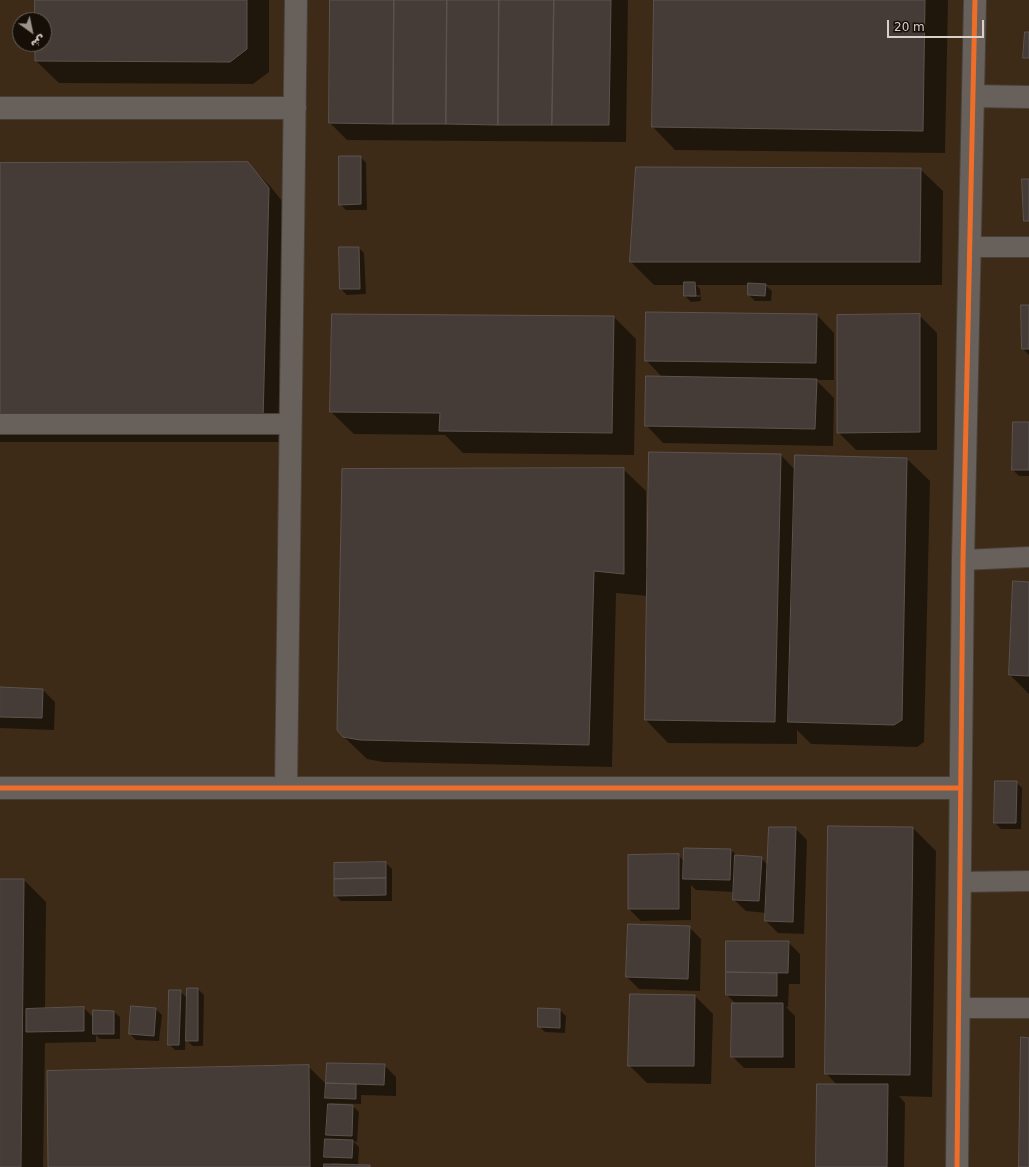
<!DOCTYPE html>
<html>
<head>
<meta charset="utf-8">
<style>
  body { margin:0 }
  #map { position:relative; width:1029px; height:1167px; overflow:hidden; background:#2c241b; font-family:"DejaVu Sans","Noto Sans Arabic",sans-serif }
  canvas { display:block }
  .north { position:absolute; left:12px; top:12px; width:40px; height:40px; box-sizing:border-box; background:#150f08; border:1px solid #645c54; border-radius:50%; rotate:147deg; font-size:11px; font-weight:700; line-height:16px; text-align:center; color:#dad0c7 }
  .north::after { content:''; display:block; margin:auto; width:14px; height:18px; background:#9d948b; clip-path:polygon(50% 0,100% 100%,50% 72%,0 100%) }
  .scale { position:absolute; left:887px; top:20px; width:97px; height:18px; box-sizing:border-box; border:2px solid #dad0c7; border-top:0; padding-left:5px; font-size:12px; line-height:14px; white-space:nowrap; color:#dad0c7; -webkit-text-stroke:3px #150f08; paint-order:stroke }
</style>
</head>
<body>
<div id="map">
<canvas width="1029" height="1167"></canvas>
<div class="north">ش</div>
<div class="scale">20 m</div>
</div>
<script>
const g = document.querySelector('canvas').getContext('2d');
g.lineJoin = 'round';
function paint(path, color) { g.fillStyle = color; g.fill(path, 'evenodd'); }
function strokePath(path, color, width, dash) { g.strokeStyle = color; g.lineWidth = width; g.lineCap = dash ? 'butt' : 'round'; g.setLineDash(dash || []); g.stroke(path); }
paint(new Path2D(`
  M 0,0 L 1029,0 L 1029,1167 L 0,1167 ZM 20,20 L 44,20 L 44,44 L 20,44 Z`), '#3d2b18');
paint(new Path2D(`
  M 36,0 L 269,0 L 269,72 L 253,84 L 59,83 L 36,61 L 36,44 L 44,44 L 44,20 L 36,20 Z
  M 331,0 L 628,0 L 626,142 L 347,140 L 330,123 Z
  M 655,0 L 948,0 L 945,153 L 675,150 L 653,127 Z
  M 361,157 L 366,163 L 367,210 L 346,210 L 340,204 Z
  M 247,163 L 270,186 L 291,212 L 285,442 L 0,442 L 0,164 Z
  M 637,168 L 920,169 L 943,191 L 942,285 L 765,285 L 772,291 L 771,301 L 755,301 L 749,295 L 749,285 L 696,285 L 700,289 L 701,301 L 691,302 L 685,296 L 685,285 L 654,285 L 631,262 ZM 689,295 L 701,295 L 701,297 L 689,297 Z
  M 359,248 L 364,253 L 366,294 L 347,295 L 341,289 Z
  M 1029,306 L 1029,355 L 1023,349 Z
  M 817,315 L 834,333 L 834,380 L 816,380 L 834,398 L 833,446 L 663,443 L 646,425 L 662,377 L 646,360 Z
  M 919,315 L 937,333 L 937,450 L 856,450 L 838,432 Z
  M 614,317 L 636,339 L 634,455 L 463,453 L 445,435 L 354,434 L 331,412 Z
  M 1029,423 L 1029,476 L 1019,476 L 1013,470 Z
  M 781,455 L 795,470 L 907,459 L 930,481 L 924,742 L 917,747 L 811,744 L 797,730 L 797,744 L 668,743 L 646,720 L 648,596 L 616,593 L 612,767 L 383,762 L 367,759 L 344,737 L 623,469 L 646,491 L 646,568 L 648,568 Z
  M 1029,583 L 1029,694 L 1010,675 Z
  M 0,688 L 43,690 L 55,702 L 54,730 L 0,728 Z
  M 1016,782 L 1022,788 L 1021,829 L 1001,829 L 995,823 Z
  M 829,827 L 913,828 L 936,851 L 932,1097 L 899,1096 L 905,1103 L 904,1167 L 817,1167 L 837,1085 L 826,1073 Z
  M 795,828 L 807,840 L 804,934 L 778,933 L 766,921 L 767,913 L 746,911 L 734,900 L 734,892 L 696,890 L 691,885 L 691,920 L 641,921 L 629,909 L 678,855 L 685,862 L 731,850 L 737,856 L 761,858 L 768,865 Z
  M 386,863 L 392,869 L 392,901 L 341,901 L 335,895 Z
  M 0,880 L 24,880 L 46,902 L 45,1009 L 84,1008 L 94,1018 L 114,1012 L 120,1017 L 120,1039 L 100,1039 L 96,1035 L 96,1042 L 45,1043 L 43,1167 L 0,1167 Z
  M 689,927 L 701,939 L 700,991 L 639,989 L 627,977 Z
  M 727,942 L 788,942 L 800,954 L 800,984 L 789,984 L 788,1007 L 786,1007 L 795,1016 L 795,1068 L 744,1068 L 732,1056 L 736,1004 L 727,995 Z
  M 198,989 L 204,995 L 203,1046 L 193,1046 L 187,1041 L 188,1017 L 186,1017 L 185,1050 L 175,1050 L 169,1044 L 180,991 L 188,999 Z
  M 695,996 L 713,1014 L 711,1084 L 647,1083 L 629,1065 Z
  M 156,1009 L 162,1015 L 159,1041 L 136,1040 L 130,1034 Z
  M 560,1010 L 566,1016 L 565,1033 L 545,1032 L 539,1026 Z
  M 384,1065 L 396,1077 L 396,1096 L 361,1095 L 361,1104 L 330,1103 L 330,1105 L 353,1106 L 359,1112 L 357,1142 L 353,1141 L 359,1147 L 358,1166 L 371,1167 L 49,1167 L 308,1066 L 327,1085 ZM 332,1163 L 354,1164 L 354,1166 L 332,1165 Z`), '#0007');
const building = new Path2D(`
  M 35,0 L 247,0 L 247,49 L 230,62 L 35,61 L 35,44 L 44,44 L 44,20 L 35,20 Z
  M 330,0 L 394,0 L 393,124 L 329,123 Z
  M 394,0 L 447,0 L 446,124 L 393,124 Z
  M 447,0 L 499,0 L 498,125 L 446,124 Z
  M 499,0 L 554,0 L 552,125 L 498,125 Z
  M 554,0 L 611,0 L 609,125 L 552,125 Z
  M 654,0 L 925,0 L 923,131 L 652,127 Z
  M 1025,32 L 1029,32 L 1029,58 L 1023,58 Z
  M 339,156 L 361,156 L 361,204 L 339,205 Z
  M 248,162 L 269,188 L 263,420 L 0,419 L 0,163 Z
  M 636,167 L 921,168 L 920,262 L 630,262 Z
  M 1022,179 L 1029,179 L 1029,221 L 1024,221 Z
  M 339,247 L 359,247 L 360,289 L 340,289 Z
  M 684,282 L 695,282 L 696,296 L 684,296 Z
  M 748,283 L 766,284 L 765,296 L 748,295 Z
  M 1021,305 L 1029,305 L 1029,349 L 1022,349 Z
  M 646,312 L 817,314 L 816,363 L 645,361 Z
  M 332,314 L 614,316 L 612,433 L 439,431 L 440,413 L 330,412 Z
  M 920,314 L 920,432 L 837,433 L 837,315 Z
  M 646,376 L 817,379 L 815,429 L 645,426 Z
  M 1013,422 L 1029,422 L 1029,470 L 1012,470 Z
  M 649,452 L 781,454 L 775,722 L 645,720 Z
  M 795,455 L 907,458 L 902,720 L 894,725 L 788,722 Z
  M 624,468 L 624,574 L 594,571 L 589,745 L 360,740 L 343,737 L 337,730 L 342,469 Z
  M 1013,581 L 1029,582 L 1029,676 L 1009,675 Z
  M 0,687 L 43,689 L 42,718 L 0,717 Z
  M 995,781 L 1017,781 L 1016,823 L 994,823 Z
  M 828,826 L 913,827 L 910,1075 L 825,1074 Z
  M 769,827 L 796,827 L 793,922 L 765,921 Z
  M 684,848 L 731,849 L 730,880 L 683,879 Z
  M 679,854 L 679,909 L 628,909 L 628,855 Z
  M 735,855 L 762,857 L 759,901 L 733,900 Z
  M 386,862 L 386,878 L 334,879 L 334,863 Z
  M 386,878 L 386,895 L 334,896 L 334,879 Z
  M 0,879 L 24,879 L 21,1167 L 0,1167 Z
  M 628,924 L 690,926 L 688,979 L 626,977 Z
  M 726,941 L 789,941 L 788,973 L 726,972 Z
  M 726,972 L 777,973 L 777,996 L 726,995 Z
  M 187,988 L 198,988 L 198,1041 L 186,1041 Z
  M 169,990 L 181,990 L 179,1045 L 168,1045 Z
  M 630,994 L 695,995 L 694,1066 L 628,1066 Z
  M 732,1003 L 783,1003 L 783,1057 L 731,1057 Z
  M 131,1006 L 156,1008 L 154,1036 L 129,1034 Z
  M 84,1007 L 84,1031 L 26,1032 L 26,1009 Z
  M 538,1008 L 560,1009 L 560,1028 L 538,1027 Z
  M 93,1010 L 114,1011 L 114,1034 L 93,1034 Z
  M 1021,1037 L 1029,1038 L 1029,1167 L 1019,1167 Z
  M 327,1063 L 385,1064 L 384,1085 L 326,1083 Z
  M 309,1065 L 310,1167 L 48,1167 L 47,1071 Z
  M 326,1083 L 356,1084 L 356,1099 L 325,1098 Z
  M 817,1084 L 888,1084 L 887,1167 L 816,1167 Z
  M 328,1104 L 353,1105 L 352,1136 L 326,1135 Z
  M 325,1139 L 353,1140 L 352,1158 L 324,1157 Z
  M 324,1164 L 370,1165 L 370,1167 L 324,1167 Z`);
paint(building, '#453c37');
strokePath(building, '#5c534e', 1);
const lane = new Path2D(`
  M 970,247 L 1029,247
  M 0,424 L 291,424
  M 963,560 L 1029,557
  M 959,882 L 1029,881
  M 958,1008 L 1029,1008`);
const street = new Path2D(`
  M 973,96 L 1029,97
  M 0,108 L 295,108
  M 0,788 L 960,788
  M 286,788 L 296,0
  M 957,1167 L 963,560 L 975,0`);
strokePath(lane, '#474039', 22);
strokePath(street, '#474039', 24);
strokePath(lane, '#68605a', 20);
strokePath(street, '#68605a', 22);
strokePath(new Path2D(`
  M 0,788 L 960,788
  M 957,1167 L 963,560 L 975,0`), '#ee6e29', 5);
</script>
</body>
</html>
